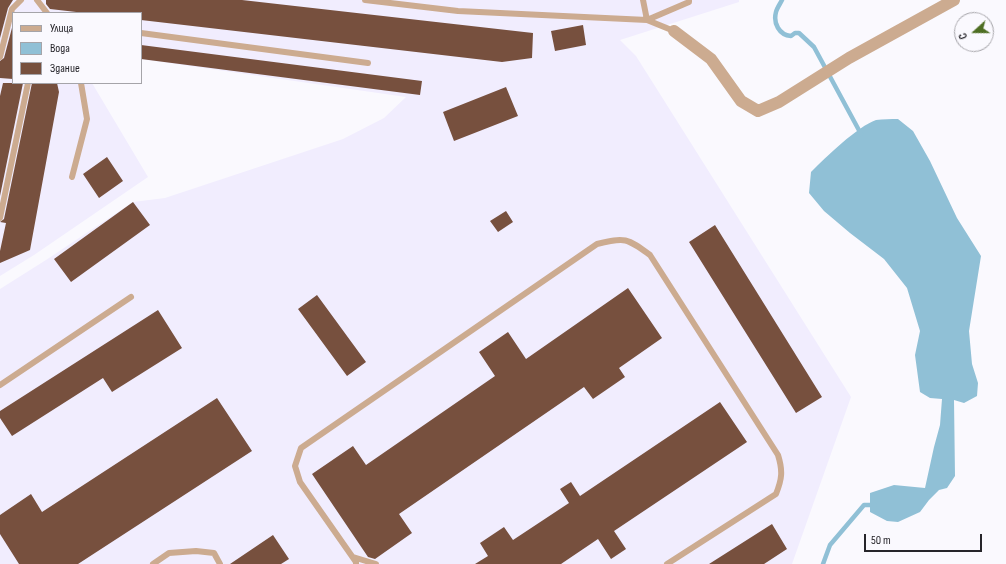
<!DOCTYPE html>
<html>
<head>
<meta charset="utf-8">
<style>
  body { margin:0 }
  #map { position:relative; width:1006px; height:564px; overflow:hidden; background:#faf9fe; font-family:"Sofia Sans Condensed",sans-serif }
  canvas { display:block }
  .legend { position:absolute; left:12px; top:12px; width:130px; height:72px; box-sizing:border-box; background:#faf9fe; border:1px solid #a5a4a9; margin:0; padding:5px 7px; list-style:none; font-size:12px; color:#26252a }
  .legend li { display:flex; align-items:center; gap:8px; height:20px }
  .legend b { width:20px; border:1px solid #a5a4a9 }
  .north { position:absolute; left:954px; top:12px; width:40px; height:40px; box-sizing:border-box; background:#faf9fe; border:1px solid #a5a4a9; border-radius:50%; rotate:249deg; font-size:11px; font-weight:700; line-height:16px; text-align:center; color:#26252a }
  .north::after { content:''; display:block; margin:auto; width:14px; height:18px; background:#4e6e23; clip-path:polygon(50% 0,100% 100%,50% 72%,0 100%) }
  .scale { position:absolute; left:864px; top:534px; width:118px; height:18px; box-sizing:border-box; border:2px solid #26252a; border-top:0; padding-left:5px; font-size:12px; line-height:14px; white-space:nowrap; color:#26252a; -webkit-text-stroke:3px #faf9fe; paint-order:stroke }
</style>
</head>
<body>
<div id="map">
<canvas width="1006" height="564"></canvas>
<ul class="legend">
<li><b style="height:5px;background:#ccab90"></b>Улица</li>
<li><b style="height:11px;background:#90c0d6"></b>Вода</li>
<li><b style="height:11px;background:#77503e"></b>Здание</li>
</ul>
<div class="north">С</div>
<div class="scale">50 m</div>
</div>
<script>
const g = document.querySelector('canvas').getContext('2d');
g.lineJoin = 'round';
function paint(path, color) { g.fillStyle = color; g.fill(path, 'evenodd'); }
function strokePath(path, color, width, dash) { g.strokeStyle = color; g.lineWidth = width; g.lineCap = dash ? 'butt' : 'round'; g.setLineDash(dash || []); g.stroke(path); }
paint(new Path2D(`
  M 0,0 L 739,0 L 739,2 L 620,40 L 636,56 L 851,397 L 792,564 L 0,564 L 0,289 L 46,260 L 133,202 L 165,198 L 343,139 L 384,118 L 406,97 L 141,59 L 141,13 L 13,13 L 13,83 L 92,83 L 148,177 L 34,255 L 0,276 Z`), '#f1edfe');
paint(new Path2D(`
  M 898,119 L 913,131 L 930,161 L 957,218 L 981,256 L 969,331 L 972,364 L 978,383 L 977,396 L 964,403 L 954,400 L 955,476 L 947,488 L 939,490 L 929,500 L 920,512 L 898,522 L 887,521 L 870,512 L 870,493 L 894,485 L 925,488 L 934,447 L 940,425 L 942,399 L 930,398 L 920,392 L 915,355 L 920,331 L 907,288 L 884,259 L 850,233 L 824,211 L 809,193 L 811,172 C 825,158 858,126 876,120 C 883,119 891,119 898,119 Z`), '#90c0d6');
strokePath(new Path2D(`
  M 782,0 C 780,4 777,8 776,12 C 773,23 779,35 791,36 L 795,33 L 799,33 L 814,47 L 861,134
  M 823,564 L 830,545 L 864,505 L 875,505`), '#90c0d6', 4.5);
paint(new Path2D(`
  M 0,0 L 13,0 L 8,8 L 0,38 Z
  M 46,0 L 242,0 L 533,33 L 532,58 L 502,62 L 141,20 L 141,13 L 85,13 L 50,9 L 46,4 Z
  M 13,24 L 13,79 L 0,78 L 0,61 L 4,58 Z
  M 583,25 L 586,45 L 555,51 L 551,31 Z
  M 141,45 L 422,81 L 420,95 L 141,59 Z
  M 3,83 L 23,83 L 0,196 L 0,96 Z
  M 32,83 L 57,83 L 59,92 L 30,250 L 0,263 L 0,251 L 6,223 L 0,222 L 4,219 Z
  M 506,87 L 518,116 L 454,141 L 443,112 Z
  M 107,157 L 123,181 L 99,198 L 83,174 Z
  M 133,202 L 150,225 L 71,282 L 54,259 Z
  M 506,211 L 513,222 L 498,232 L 490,221 Z
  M 715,225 L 822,397 L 796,413 L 689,242 Z
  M 628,288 L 662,338 L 619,368 L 625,377 L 593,399 L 584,387 L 399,514 L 412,533 L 375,559 L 368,557 L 312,474 L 353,446 L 366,465 L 495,376 L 479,352 L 508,332 L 526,359 Z
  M 317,295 L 366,362 L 347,376 L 298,309 Z
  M 158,310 L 182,348 L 112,392 L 103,378 L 12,436 L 0,418 L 0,411 Z
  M 217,398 L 252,451 L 78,564 L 19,564 L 0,534 L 0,515 L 31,494 L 42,512 Z
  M 720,402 L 747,442 L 614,531 L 626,549 L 611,559 L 598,539 L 561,564 L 475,564 L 488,556 L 480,543 L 504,527 L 513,540 L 569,503 L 560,489 L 571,482 L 580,496 Z
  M 772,524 L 787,549 L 764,564 L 709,564 Z
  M 273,535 L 289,559 L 281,564 L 230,564 Z`), '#77503e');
strokePath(new Path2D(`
  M 37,0 L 47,13
  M 365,0 L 458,11 L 647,20 L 674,31
  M 643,0 L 647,20 L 689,2 L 689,0
  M 141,33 L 368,63
  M 0,57 L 12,9 L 21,0
  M 72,177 L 87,119 L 81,83
  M 0,218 L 28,83
  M 0,385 L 131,297
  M 353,557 L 376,564
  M 153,564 L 169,553 L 196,551 L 214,553 L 220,564
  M 356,564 L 356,562 L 300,482 L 295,466 L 301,448 L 597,244 C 625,237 627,238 650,255 L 778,455 C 783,471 782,479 776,494 L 667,564`), '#ccab90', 6);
strokePath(new Path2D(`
  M 674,31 L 711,59 L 741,101 L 758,111 L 779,102 L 849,58 L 954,0`), '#ccab90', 12);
</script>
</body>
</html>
